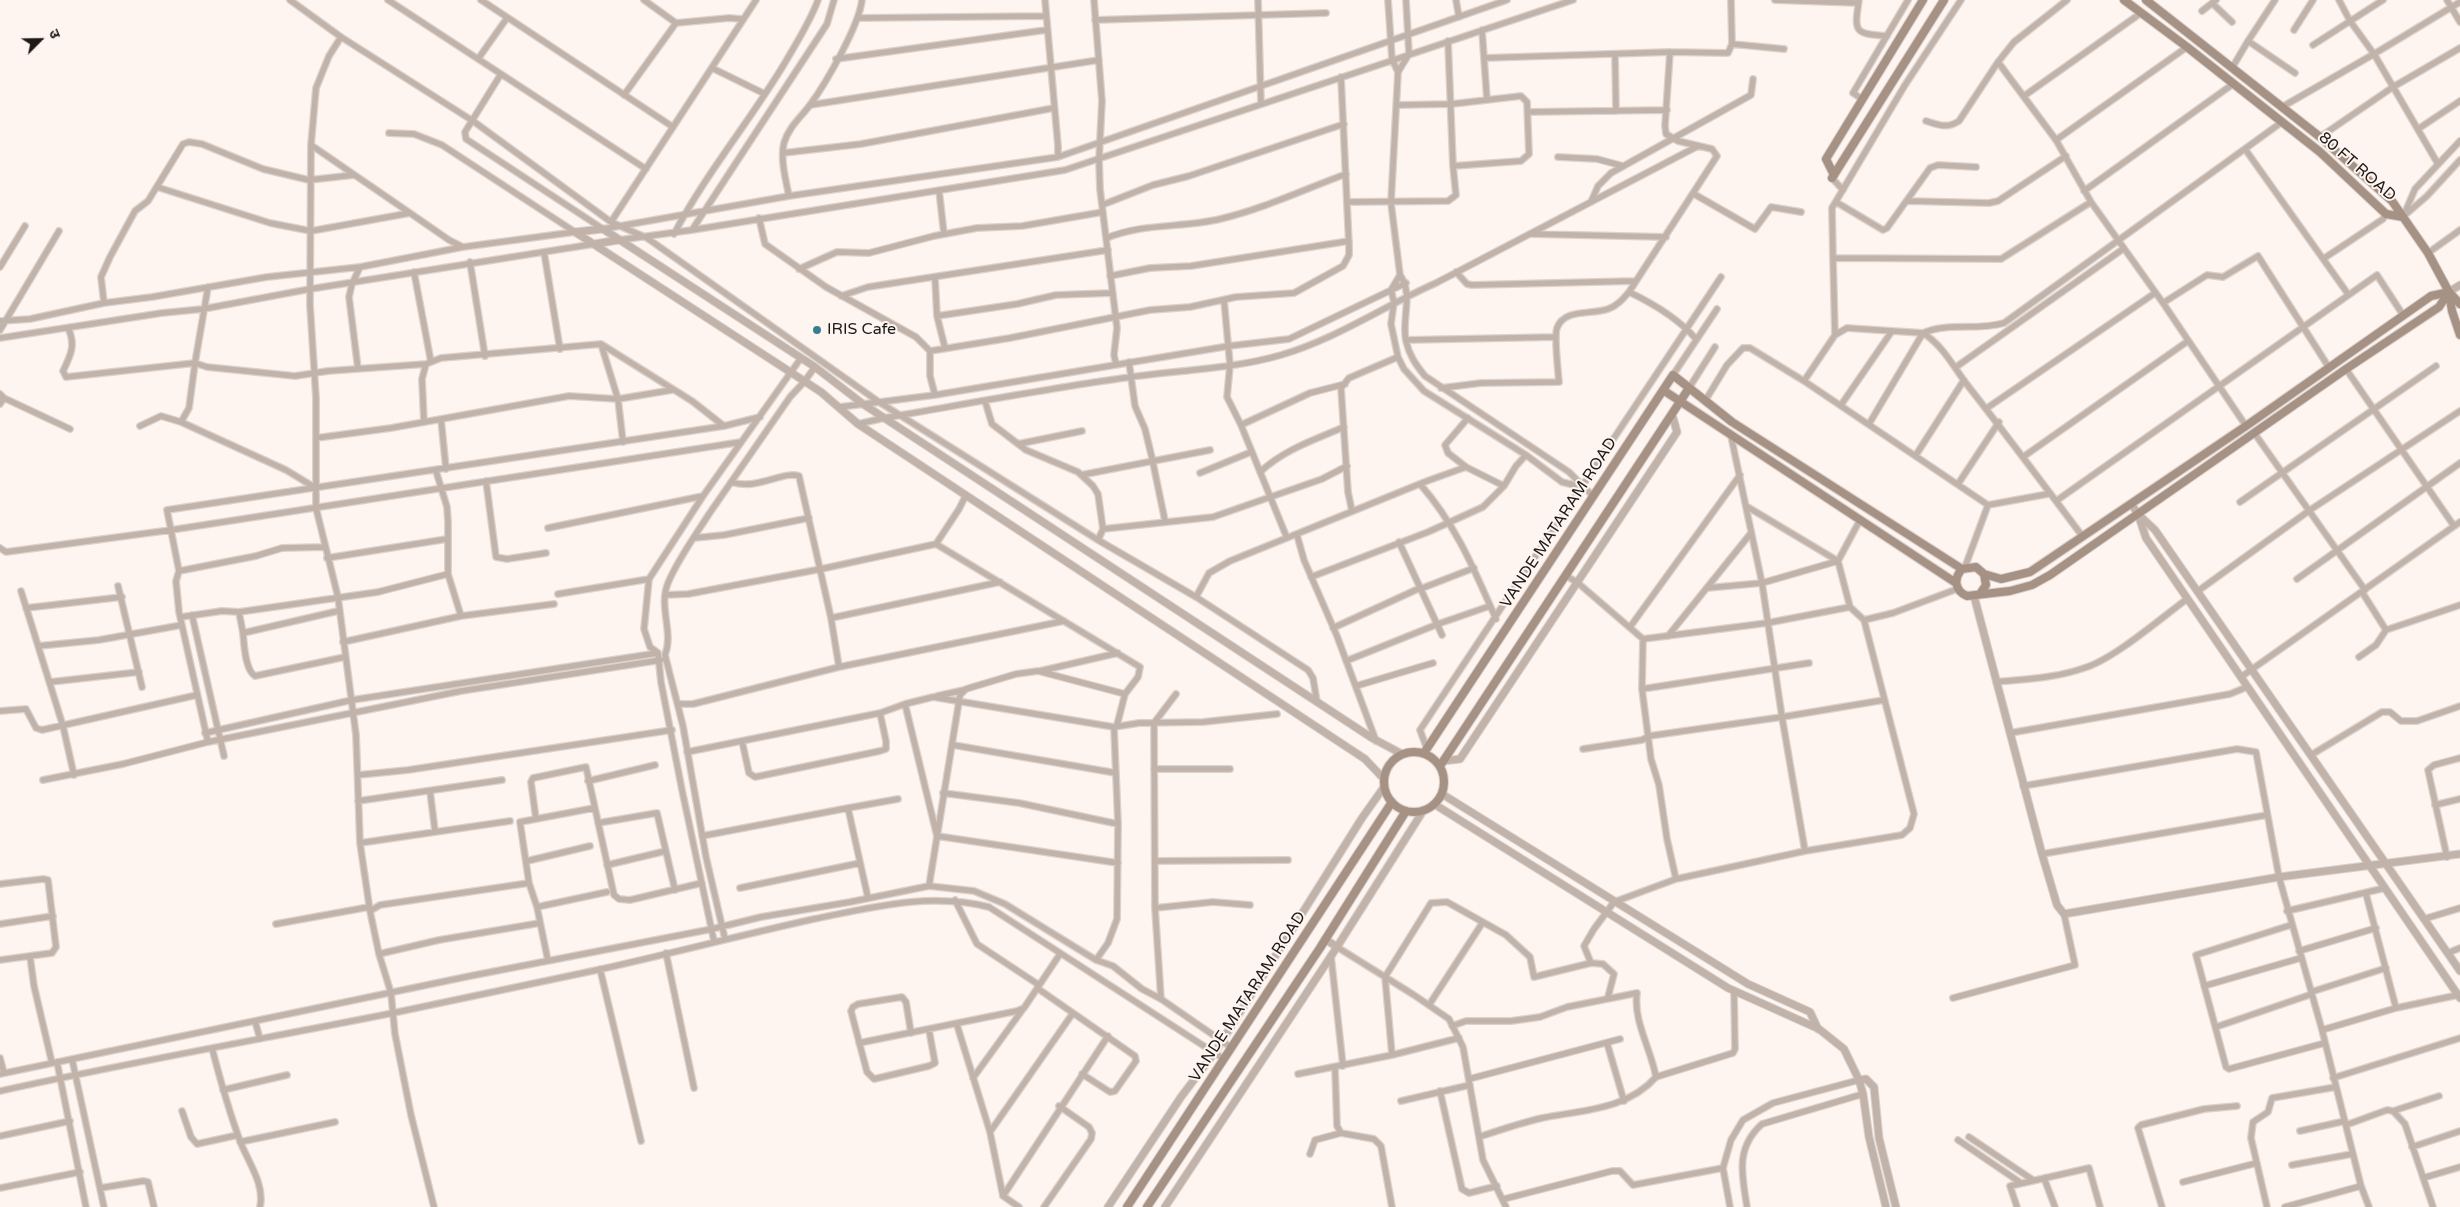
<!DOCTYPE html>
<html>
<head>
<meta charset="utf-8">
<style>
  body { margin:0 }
  #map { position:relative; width:2460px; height:1207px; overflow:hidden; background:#fef5f0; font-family:"Varela Round","Noto Sans Devanagari",sans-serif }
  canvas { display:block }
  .north { position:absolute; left:15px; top:15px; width:50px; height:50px; -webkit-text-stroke:4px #fef5f0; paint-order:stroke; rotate:67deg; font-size:14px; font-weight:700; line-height:20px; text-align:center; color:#1c1917 }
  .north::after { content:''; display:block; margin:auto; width:18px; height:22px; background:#1c1917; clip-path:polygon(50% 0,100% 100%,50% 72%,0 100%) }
</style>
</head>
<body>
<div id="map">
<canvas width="2460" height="1207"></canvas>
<div class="north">उ</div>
</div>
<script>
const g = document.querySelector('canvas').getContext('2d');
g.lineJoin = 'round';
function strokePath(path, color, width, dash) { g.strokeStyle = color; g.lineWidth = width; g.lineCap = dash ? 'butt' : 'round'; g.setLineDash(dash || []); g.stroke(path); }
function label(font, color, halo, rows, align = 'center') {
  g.font = font + ' "Varela Round",sans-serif'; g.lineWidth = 4; g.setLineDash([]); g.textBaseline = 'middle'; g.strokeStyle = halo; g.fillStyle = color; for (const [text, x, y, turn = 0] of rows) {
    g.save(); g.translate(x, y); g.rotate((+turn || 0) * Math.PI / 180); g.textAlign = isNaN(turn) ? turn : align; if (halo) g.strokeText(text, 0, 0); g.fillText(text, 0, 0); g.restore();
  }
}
const minor = new Path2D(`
  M 290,0 L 341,37 L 329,56 L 316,88 L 311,145 L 310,305 L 316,398 L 316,508 L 338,597 L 356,735 L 360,843 L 370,911 L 379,954 L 391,993 L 395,1034 L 411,1115 L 434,1207
  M 388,0 L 646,169
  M 481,0 L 673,127
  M 1045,0 L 1058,146 L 1058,157
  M 1094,0 L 1102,101 L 1099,160 L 1100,189 L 1117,328 L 1114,355 L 1116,364
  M 1258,0 L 1261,104
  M 1388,0 L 1392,59 L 1398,72 L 1391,203 L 1400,275 C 1414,294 1401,320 1406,341 C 1409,355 1416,365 1425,376 L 1569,472 L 1593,496
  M 1456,0 L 1459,17
  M 1775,0 L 1858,3
  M 1859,0 C 1854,32 1854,34 1887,36
  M 2067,0 L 2014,42 L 1998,62 L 2056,140 L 2091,202 L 2163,303 L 2246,426
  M 2275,0 L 2248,41 L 2295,73
  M 2339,0 L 2350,21 L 2374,54 L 2460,2
  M 2447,0 L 2460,22
  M 2212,3 L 2232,22
  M 2202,11 L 2216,0
  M 859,18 L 1045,16
  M 1095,20 L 1326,13
  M 676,23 L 729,18 L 742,19
  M 1482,30 L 1487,100
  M 2294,30 L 2313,0
  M 341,37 L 473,121 L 611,222 L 647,238 L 879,402 L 1098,540
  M 1732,44 L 1784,49
  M 2313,45 L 2383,0
  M 1615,54 L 1616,111
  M 1484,58 L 1670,52
  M 478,59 L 507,18
  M 836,59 L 1046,30
  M 712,68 L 765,94
  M 2232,68 L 2248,41
  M 1398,72 L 1409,54 L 1406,0
  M 501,74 L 465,132 L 466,139 L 603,229 L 789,196 L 1058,157 L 1507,0
  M 624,95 L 676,23 L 644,0
  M 2024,96 L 2141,13
  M 1862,99 L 1853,93 L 1908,0
  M 810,105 L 1099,60
  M 1398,105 L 1452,104 L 1521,96 L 1527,102 L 1529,154 L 1521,161 L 1453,166 L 1448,41
  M 2282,107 L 2374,54 L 2438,164
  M 1528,112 L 1667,110
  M 1926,121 C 1939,125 1947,129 1959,121 L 1998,62
  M 2418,129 L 2460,101
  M 389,133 L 414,134 L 442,145 L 575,232
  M 2320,137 L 2393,87 L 2460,48
  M 2056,140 L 2187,47
  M 311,145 L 410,213
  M 2245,149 L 2348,294
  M 783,153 L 861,144 L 1054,108
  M 1558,157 L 1597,159 L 1623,166
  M 1832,178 L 1843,190
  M 157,187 L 270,223 L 311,231 L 410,213 L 449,240 L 463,247
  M 939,190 L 944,234
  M 2084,191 L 2233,84
  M 1694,194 L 1755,229 L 1771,207 L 1801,212
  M 789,196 C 786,181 780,159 784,143 C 788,128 801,117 810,105 C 826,83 859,26 862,0
  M 1907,201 L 1989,203 L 1998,201 L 2066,156
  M 1347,202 L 1448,201 L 1456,195 L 1453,166
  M 1591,202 L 1598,186 L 1611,173 L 1751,95 L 1753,79
  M 1836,202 L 1883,230 L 1887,228 L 1930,168 L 1938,165 L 1976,167
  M 1102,205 L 1153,185 L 1189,176 L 1344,124
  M 2405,215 L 2427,196 L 2460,160
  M 2403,217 L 2415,189 L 2460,141
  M 759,218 L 765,244 L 826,287 L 916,337 L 930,351 L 930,376 L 935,395
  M 611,222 L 756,0
  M 692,230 L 1065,170 L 1573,0
  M 674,234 C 706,173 751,120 786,61 C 798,40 810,22 818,0
  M 1531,234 L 1666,237
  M 1107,238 C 1142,223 1183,228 1220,219 C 1263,209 1305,189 1346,174
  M 619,240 L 692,230 L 827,24 L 834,0
  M 544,252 L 560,349
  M 2428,253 L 2460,230
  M 1833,258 L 1832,208 L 1905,85 L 1961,0
  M 2323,259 L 2383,219 L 2386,214
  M 470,262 L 485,356
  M 0,267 L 25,226
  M 799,269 L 837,252 L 869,253 L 934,236 L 977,228 L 1022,226 L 1103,212
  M 414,272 L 431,362
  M 1456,272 L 1467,284 L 1472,285 L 1635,281
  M 1400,275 L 1391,290 L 1394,302 L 1391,324 L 1398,357 L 1404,369 L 1424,391 L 1526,455 L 1562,482 L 1582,487
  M 1110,276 L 1150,268 L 1191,266 L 1349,241
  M 935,278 L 937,316 L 945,348
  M 1629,292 C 1654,304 1678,318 1696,339
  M 841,296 L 868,287 L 1108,250
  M 1224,300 L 1230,365 L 1227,397 L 1241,425
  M 104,303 L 101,277 L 110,257 L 135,211 L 148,201 L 183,144 L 189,142 L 202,144 L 263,169 L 309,180 L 354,175
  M 2163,303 L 2207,275 L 2223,277 L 2258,256 L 2328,366
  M 937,316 L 1017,304 L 1056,295 L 1112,293
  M 0,321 L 30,319 L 104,303 L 152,297 L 267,277 L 360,267 L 463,247 L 575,232
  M 68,328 C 76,344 71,355 63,371 L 66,377 L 195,363 L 208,287
  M 0,330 L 59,231
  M 1835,335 L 1833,258 L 2001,259 L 2091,202
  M 0,338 L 162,313 L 203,309 L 310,289 L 594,244
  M 1406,340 L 1556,337
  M 601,344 L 618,399 L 623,442
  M 930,351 L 1010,338 L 1150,310 L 1190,307 L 1236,297 L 1294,293 L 1343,266 L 1349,255 L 1349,246 L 1341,77
  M 1129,362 L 1135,406 L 1145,429 L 1152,458 L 1165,521
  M 1956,367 L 2123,249
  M 358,369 L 349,297 L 352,284 L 360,267
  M 2346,369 L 2454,526
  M 1673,375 L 1717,309
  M 1804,381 L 1835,335 L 1847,328 L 1923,333 C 1942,345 1952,364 1965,382 C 2005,433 2044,485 2083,537
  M 1441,388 L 1481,383 L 1559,382 C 1558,371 1554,335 1557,328 C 1564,308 1592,315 1608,309 C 1617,306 1623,299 1629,292 L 1717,156 L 1712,149 L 1678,141 L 1666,134 L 1665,126 L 1670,52 L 1728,53 L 1732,44 L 1731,0
  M 1689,388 L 1715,347
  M 0,394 L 4,398 L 0,404
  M 4,398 L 70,429
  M 985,401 L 992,424 L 1026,450 L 1078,472 L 1093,486 L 1098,494 L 1103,529 L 1098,540 L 1196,597 L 1209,573 L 1230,561 L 1427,481 L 1466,467 L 1448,453 L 1445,445 L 1468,418
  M 1705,401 L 1727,365 L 1743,348 L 1750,348 L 1804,381 L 1988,505 L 1965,567
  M 1841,405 L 1892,331
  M 840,407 L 935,395 L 1229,346 L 1289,339 L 1406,283
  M 1987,408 L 2155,293
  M 441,419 L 446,469
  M 424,422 L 422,379 L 426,364
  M 858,424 L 884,418 C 966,404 1049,388 1131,377 C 1181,370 1233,369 1281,355 C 1336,339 1384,306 1436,283 L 1698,146
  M 1869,424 L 1923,333 C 1948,322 1977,331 2004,323 L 2282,122
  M 140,426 L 161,416 L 181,422
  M 2255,434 L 2365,590
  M 316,438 L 391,428 L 569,396 L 618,399 L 672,390
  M 1018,444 L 1082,431
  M 1916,455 L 1964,380
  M 2023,457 L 2188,341
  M 1466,467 L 1504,486
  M 1260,472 C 1285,449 1314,440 1344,427
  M 1200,473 L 1251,452
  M 1081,475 L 1210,450
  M 486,481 L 496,557 L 507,559 L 546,553
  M 731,482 C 757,491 784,470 799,476 L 831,618 L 839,667 L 1064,621
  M 1420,484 C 1456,525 1474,569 1496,619
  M 1958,484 L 1999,422
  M 314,487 L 286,470 L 181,422 L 189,408 L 195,363 L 207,367 L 295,376 L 328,371 L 426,364 L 441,358 L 601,344 L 692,401 L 724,426
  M 2056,501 L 2377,275 L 2403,315
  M 2240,502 L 2436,366
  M 1988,505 L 2048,494
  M 1746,506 L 1838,561
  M 1352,511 L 1348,492 L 1341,388 L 1349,378 L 1398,357
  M 548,528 L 703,496
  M 1103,529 L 1213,517 L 1322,479 L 1347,466
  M 1297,535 L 1304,560 L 1337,636 L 1376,741
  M 694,538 L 724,535 L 809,518
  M 1287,538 L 1241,425 L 1310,393 L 1345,384
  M 1399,542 L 1442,635
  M 936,544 L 1140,667 L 1138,677 L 1125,694 L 1117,725
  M 0,548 L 6,552 L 171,530 L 741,442
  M 327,558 L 447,539
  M 179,571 L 256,556 L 282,548 L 325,547
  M 1565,575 L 1578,583 L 1643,639 L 1767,623 L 1850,607
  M 1311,577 L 1428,532 L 1483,507 L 1504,486 L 1516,466 L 1526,455
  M 2297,579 L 2460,463
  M 118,586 L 142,687
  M 1707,588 L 1762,583 L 1838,561
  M 1420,589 L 1474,568
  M 21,591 L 63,726 L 74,775
  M 2198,591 L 2310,510 L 2460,411
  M 2362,592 L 2386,630 L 2460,605
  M 558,594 L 649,579
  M 665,595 L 688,594 L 821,569 L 936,544 L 959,509 L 966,495
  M 1196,597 L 1308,670 L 1313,678 L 1317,702
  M 26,608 L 122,597
  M 338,611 L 243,633 C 244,644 245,670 255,676 L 345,657
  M 239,612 L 243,633
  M 192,615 L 224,756
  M 461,616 L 554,604
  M 181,617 L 222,611 L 239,612 L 378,592 L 448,574
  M 831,618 L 1000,582
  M 1864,620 L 1893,613 L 1957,589
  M 1630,627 L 1740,475
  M 1333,628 L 1420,588
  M 1668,636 L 1751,533
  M 1643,639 L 1642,689 L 1651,759 L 1659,785 L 1667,839 L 1676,879
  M 343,642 L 461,616 L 448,574 L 448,522 L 447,507 L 436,471
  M 38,646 L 99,640 L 182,625
  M 2359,657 L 2376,645 L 2386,630
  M 1346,661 L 1438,624 L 1490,606
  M 1040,671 L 1118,653
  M 2241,677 L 2460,522
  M 50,682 L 139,672
  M 1996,682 C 2026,679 2056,678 2084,668 C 2114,659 2161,618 2187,599
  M 1356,686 L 1433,663
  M 1642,689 L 1809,663
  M 937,696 L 964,690
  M 678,704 L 693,704 L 839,667
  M 0,711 L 26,709 L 36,728 L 42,730 L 197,695
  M 880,713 L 905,704
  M 205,733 L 352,700 L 658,653
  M 2010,733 L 2230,694 L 2247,687
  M 208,742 L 461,691 L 661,660
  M 953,745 L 1116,773
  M 1427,749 L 1420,730 L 1721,277
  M 1583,749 L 1642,740 L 1649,736 L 1782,717 L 1762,583 L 1731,436
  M 687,752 L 880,713 L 886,741 L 886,749 L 880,751 L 755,777 L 749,773 L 742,741
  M 2311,755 L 2382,712 L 2390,712 L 2401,721 L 2417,721 L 2460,706
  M 1154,769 L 1230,769
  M 358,775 L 408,770 L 672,730
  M 43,780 L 123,764 L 208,742 L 179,612 L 176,581 L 179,571 L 167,510 L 724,426 L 760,417
  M 588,781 L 655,765
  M 2023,786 L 2237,749 L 2256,752 L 2279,877 L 2322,1030 L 2361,1186 L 2369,1207
  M 430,791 L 435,831
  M 943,793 L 1019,803 L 1118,824
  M 358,801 L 502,780
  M 2435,805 L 2460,799
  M 848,808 L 898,799
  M 536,819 L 531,782 L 533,778 L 586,767 L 614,895 L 619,899 L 630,900 L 702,883
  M 598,823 L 657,813 L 675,890
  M 702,836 L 848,808 L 868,898
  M 360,843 L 510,821
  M 1805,851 L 1782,717 L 1884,700
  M 2042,854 L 2267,815
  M 2447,857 L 2428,770 L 2434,765 L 2460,758
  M 527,861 L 590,846
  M 1155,861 L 1288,860
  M 1118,863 L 937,836 L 905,704 L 933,697 L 1114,727 L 1139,723 L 1203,722 L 1277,714
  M 607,865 L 666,851
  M 0,884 L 43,879 L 48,880 L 56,947 L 52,953 L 0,960
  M 929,886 L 960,695 L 966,689 L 1016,674 L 1038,671 L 1125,694
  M 740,888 L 860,863
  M 2366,894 L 2396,1008
  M 955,900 L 977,944 L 1039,985
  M 537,907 L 529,883 L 520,822 L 594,808
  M 1155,908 L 1213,902 L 1250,905
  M 370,911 L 380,905 L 529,883
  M 2287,911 L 2385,888
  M 2424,919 L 2460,908
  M 0,924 L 53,916
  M 276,924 L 369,907
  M 2291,925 L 2196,955 L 2226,1067 L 2229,1069 L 2325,1043
  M 725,939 L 706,857 L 683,726 L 665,655 C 674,632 658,607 668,583 C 678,559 695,536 709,514 C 736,475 763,436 790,397 L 804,382 L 815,367
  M 714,941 L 682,790 L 661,682 L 658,653 L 650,647 L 644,629 L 649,579 L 703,496 L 801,358
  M 1337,947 L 1414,995 L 1449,1019 L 1463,1047 L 1483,1160 L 1506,1207
  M 2299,951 L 2376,928
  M 666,953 L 694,1088
  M 2448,953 L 2460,948
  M 379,954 L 439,940 L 540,923
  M 30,956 L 34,986 L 52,1063
  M 1331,956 L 1343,1066
  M 1096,960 L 1108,943 L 1117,919 L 1118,824 L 1114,727
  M 548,961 L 537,907 L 607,892
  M 1591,963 L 1603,964 L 1614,974 L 1608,997
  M 600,969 L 641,1141
  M 2204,986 L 2301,958
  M 1037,988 L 1135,1056 L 1136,1061 L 1115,1091 L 1110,1092 L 1082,1074
  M 2311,992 L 2386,968
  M 1953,998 L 2075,965 L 2064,914
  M 1161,999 L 1155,908 L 1154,723 L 1176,694
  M 1429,1005 L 1483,922
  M 255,1021 L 260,1039
  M 957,1025 L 990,1132 L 1003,1196 L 1019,1207
  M 1452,1026 L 1466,1021 L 1511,1021 L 1540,1017 L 1567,1007 L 1637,993 C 1633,1021 1651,1049 1656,1077 C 1627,1110 1582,1110 1542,1118 C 1520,1123 1500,1130 1479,1137
  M 2216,1027 L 2312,994
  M 2322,1030 L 2396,1008 L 2458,995
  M 911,1033 L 906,1002 L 902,997 L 858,1004 L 853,1007 L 851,1011 L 867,1072 L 874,1079 L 929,1066 L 935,1063 L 929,1030
  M 859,1043 L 1017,1011 L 1024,1008 L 1060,954
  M 1607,1043 L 1624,1101
  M 212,1048 C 220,1079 229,1111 240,1141 C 248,1162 265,1184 260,1207
  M 1392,1055 L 1385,977 L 1431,903 L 1447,902 L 1506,935 L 1530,957 L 1534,977 L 1591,963 L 1584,946 L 1594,929 L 1614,902 L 1676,879 L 1805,851 L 1902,835 L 1910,828 L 1914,814 L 1864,620 L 1850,607 L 1838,561 L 1860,520
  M 0,1058 L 4,1073
  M 72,1059 L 104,1207
  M 57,1062 L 86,1207
  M 1335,1068 L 1337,1126 L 1341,1133 L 1374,1139 L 1381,1146 L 1392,1207
  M 0,1074 L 470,976 L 712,929 L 761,917 L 850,902 L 929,886 L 974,891 L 1005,904 L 1096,960 L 1113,966 L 1142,989 L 1161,999 L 1232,1048
  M 1298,1074 L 1392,1055 L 1459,1038
  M 1656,1077 L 1733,1053 L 1735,1049 L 1734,991
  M 973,1078 L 1023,1009
  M 2333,1078 L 2460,1038
  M 1469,1079 L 1620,1039
  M 223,1090 L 287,1075
  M 0,1091 C 131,1062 262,1039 393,1013 C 461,999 529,984 597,970 C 669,954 741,935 814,919 C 873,907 929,892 989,907 L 1224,1059
  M 1440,1091 L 1462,1189 L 1469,1193 L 1497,1186
  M 1401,1101 L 1470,1085
  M 182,1111 L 191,1137 L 197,1144 L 238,1135
  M 2393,1111 L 2439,1096
  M 2346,1125 L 2387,1110 L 2393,1111 L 2405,1124 L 2433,1207
  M 2300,1131 L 2345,1121
  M 990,1132 L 1073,1013
  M 0,1136 L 70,1121
  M 1969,1137 L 2033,1180
  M 1958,1140 L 2021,1183
  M 240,1142 L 335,1122
  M 2412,1147 L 2460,1131
  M 1310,1154 L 1315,1140 L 1341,1133
  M 2292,1165 L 2352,1154
  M 2044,1178 L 2055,1207
  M 2423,1178 L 2460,1167
  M 2183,1182 L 2257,1163
  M 0,1188 L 80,1172
  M 100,1188 L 143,1181 L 148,1182 L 154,1207
  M 1003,1196 L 1108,1036
  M 1504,1199 L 1612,1171 L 1620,1171 L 1633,1185 L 1723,1168
  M 1044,1207 L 1091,1139 L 1092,1133 L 1089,1127 L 1059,1106
  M 1730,1207 L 1723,1168 L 1731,1140 L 1743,1120 L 1773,1103 L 1859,1080
  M 1747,1207 C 1742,1175 1735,1148 1762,1124 L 1863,1094
  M 2017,1207 L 2010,1186 L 2089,1168 L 2100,1207
  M 2162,1207 L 2138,1128 L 2141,1125 L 2204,1109 L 2237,1106
  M 2267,1207 L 2251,1138 L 2253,1122 L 2268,1112 L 2272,1098 L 2336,1087
  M 2285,1207 L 2361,1186`);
const tertiary = new Path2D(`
  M 575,232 L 603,229 L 815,367 L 863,404 L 1372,738 L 1402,754
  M 575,232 L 821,392 L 858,424 L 1365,759 L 1384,779
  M 594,244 L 619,240
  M 2449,292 L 2460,285
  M 2132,505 L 2138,514 L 2146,538 L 2460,998
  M 2140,516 L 2155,530 L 2460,971
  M 1974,596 L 2042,854 L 2057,905 L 2064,914 L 2279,877 L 2460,854
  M 1443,761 L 1460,759 L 1677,432 L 1672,414
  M 1442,794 L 1748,984 L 1810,1012 L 1818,1029
  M 1434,804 L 1728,988 L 1819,1029 L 1844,1049 L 1859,1080 L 1863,1094 L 1869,1137 L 1886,1207
  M 1337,947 L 1423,811
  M 1859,1080 L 1866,1079 L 1874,1087 L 1879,1138 L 1896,1207
  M 1108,1207 L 1181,1097 L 1215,1052 L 1362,818 L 1384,787
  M 1165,1207 L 1337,947 L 1325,939`);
const secondary = new Path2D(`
  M 2124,0 L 2187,47 L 2320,152 L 2386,214 L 2403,217
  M 2146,0 L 2320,137 L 2392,201 L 2428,253 L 2449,292 L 2460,304
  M 1834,175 L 1826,159 L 1923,0
  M 1832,178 L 1944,0
  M 2449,292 L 2452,311 L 2460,335
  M 1663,390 L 1956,583
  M 1984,574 L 2001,579 L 2030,572 L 2246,426 L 2431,296 L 2449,292
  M 1980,594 L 1986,585 L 1984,574 L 1976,567 L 1962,569 C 1953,579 1955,591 1967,596 L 2010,591 L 2032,585 L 2050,575 L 2346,369 L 2439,307 L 2449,292
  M1384 782a30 30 0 1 1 60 0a30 30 0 1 1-60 0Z
  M 1424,753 L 1673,375 L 1732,422 L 1962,569
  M 1440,766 L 1689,388
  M 1127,1207 L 1392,802
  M 1147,1207 L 1320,948 L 1406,811`);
strokePath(minor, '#dad2cd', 8);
strokePath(tertiary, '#dad2cd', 9);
strokePath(secondary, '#dad2cd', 10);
strokePath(minor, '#c1b3aa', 5.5);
strokePath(tertiary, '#c1b3aa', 7);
strokePath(secondary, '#a69185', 8);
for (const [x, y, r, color] of [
  [817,330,5,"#397e8c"]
]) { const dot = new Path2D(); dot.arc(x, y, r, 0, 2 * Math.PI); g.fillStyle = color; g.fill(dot); strokePath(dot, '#fef5f0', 2); }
label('16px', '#1c1917', '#fef5f0', [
  ["80 FT ROAD",2357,167,41],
  ["VANDE MATARAM ROAD",1559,523,-57],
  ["VANDE MATARAM ROAD",1248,997,-57]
]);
label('16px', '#1c1917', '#fef5f0', [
  ["IRIS Cafe",827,330]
], 'left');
</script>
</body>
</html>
